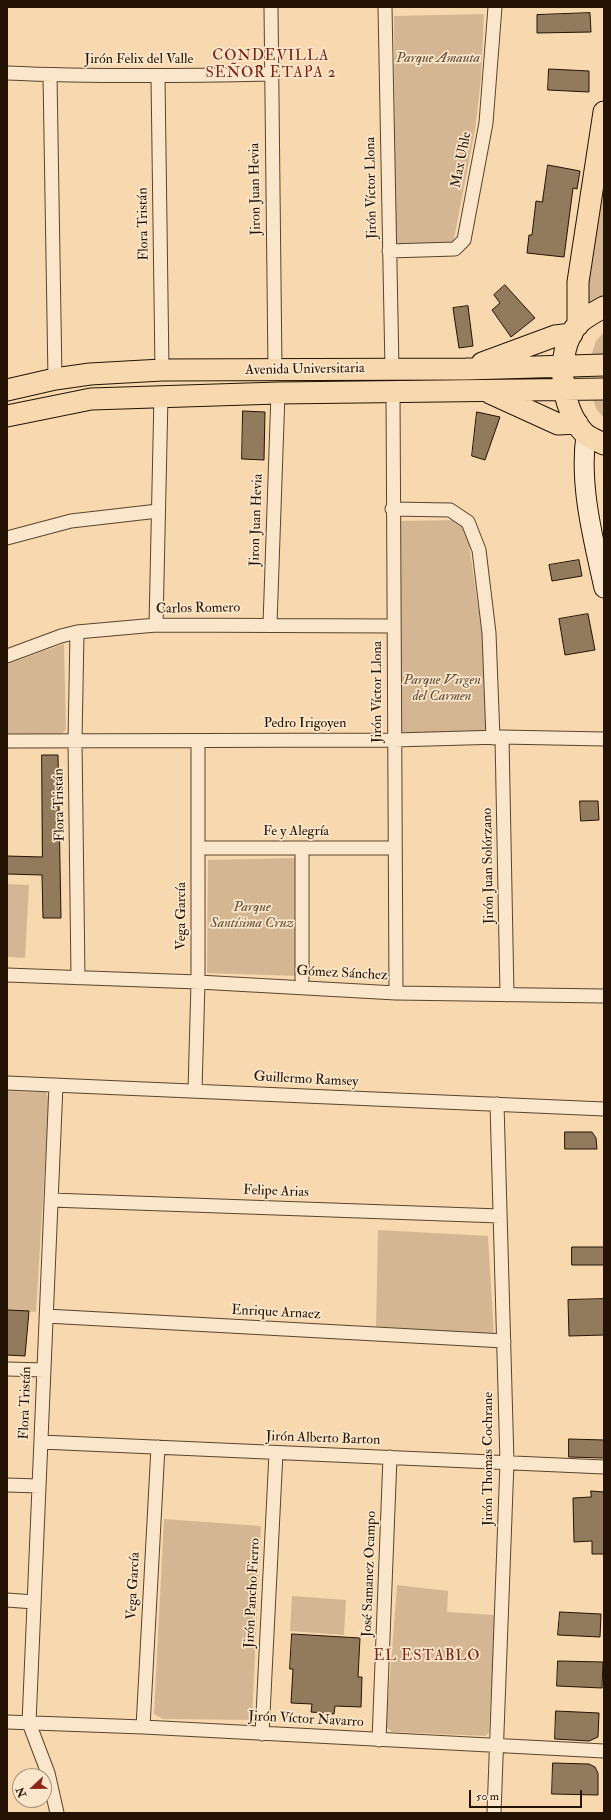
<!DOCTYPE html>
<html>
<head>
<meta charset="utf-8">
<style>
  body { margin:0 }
  #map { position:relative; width:611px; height:1820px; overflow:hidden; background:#f8d9af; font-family:"IM FELL Double Pica",serif }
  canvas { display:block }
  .frame { position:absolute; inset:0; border:8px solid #241302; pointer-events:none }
  .north { position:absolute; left:12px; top:1768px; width:40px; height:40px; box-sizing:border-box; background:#fae6cb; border:1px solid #a4927b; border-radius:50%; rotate:248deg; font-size:11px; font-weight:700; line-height:16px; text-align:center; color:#241302 }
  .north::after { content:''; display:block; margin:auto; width:14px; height:18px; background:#8f2418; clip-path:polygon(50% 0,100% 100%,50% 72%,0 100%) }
  .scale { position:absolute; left:469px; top:1790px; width:113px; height:18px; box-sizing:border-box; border:2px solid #241302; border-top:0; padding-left:5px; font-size:12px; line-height:14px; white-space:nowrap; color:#241302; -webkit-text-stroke:3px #fae6cb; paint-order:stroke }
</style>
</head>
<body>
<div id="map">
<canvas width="611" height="1820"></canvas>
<div class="frame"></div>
<div class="north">N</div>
<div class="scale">50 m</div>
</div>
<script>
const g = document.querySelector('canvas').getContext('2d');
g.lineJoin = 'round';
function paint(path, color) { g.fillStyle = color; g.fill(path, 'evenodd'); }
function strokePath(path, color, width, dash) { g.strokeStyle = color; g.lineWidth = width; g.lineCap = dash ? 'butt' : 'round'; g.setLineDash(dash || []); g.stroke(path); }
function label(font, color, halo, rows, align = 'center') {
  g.font = font + ' "IM FELL Double Pica",serif'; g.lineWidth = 3.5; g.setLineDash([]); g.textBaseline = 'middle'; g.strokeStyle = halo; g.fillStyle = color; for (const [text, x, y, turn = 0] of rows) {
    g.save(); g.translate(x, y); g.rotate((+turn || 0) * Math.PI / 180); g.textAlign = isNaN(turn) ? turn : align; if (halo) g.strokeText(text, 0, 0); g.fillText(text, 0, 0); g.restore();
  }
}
paint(new Path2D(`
  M 484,14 L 481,79 L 475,130 L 453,244 L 395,244 L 394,16 Z
  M 604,158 L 604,300 L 584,310 Z
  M 604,332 L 604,356 L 591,356 L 596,341 Z
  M 591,395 L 604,395 L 604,418 L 597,410 Z
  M 460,520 L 467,529 L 483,642 L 488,732 L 399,732 L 395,521 Z
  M 64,644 L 66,730 L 61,734 L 7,734 L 7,664 Z
  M 295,858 L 297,976 L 207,973 L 208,860 Z
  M 7,884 L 29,885 L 25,958 L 7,957 Z
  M 7,1091 L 46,1092 L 49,1099 L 36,1312 L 7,1310 Z
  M 378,1230 L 488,1236 L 494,1336 L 376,1328 Z
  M 164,1519 L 261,1526 L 252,1720 L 163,1719 L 154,1714 Z
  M 397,1585 L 448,1591 L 447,1612 L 495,1615 L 489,1732 L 486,1736 L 392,1732 L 386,1727 Z
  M 292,1596 L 346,1600 L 344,1635 L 290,1631 Z`), '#d4b792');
const building = new Path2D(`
  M 590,13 L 591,32 L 537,33 L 537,15 Z
  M 549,69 L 589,71 L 589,92 L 548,90 Z
  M 548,165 L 580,171 L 577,189 L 573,188 L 564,257 L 527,253 L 529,235 L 532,235 L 536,201 L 542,202 Z
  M 505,285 L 535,318 L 511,337 L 492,310 L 500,303 L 494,295 Z
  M 468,306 L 473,346 L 459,348 L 453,308 Z
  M 243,411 L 265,412 L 264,460 L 242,459 Z
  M 477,412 L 500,417 L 485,460 L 472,456 Z
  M 579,560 L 582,576 L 552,581 L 549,565 Z
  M 588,614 L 595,650 L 565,655 L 559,619 Z
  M 42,755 L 58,755 L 61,918 L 43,918 L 42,875 L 7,874 L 7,856 L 42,857 Z
  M 580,801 L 598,801 L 599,820 L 581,821 Z
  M 565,1132 L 592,1132 L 596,1138 L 597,1149 L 565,1149 Z
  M 572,1247 L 604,1247 L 604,1265 L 572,1265 Z
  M 604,1299 L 604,1335 L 569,1336 L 568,1300 Z
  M 7,1310 L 29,1311 L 25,1356 L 7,1355 Z
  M 569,1439 L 604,1440 L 604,1458 L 569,1457 Z
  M 591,1491 L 604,1492 L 604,1554 L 592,1554 L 592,1541 L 574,1542 L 573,1498 L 591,1497 Z
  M 560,1612 L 601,1614 L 600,1637 L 558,1635 Z
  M 292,1634 L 360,1638 L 358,1677 L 362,1677 L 361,1707 L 335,1706 L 334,1714 L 311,1712 L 312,1704 L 291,1703 L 293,1669 L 290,1669 Z
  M 558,1661 L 603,1662 L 602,1688 L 557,1686 Z
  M 556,1711 L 599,1713 L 598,1737 L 589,1741 L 555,1739 Z
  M 553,1763 L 589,1764 L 595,1767 L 598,1773 L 598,1795 L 552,1794 Z`);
paint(building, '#927a5c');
strokePath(building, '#241302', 1);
const minor = new Path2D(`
  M 271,7 L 275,371
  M 385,7 L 392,369
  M 7,73 C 95,77 183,76 271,74
  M 50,75 L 55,379
  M 158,77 L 162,370
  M 389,251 L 455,249 L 464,240 L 486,123 L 495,7
  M 393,391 L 396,993
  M 392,509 L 450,510 L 468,522 L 479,550 L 489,633 L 493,738
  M 7,538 L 71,521 L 158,511
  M 270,624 L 278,393
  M 156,625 L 161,396
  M 77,632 L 75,741 L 78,978
  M 7,656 L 61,636 L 77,632 L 156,625 L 394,626
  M 502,737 L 507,995
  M 7,741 L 394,740 L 502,737 L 604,739
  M 198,848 L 395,848
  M 302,848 L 302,979
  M 7,975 L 198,982 L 396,993 L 604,996
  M 7,1083 L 604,1109
  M 56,1085 L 29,1723 L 48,1773 L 57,1813
  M 195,1091 L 198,982 L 198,741
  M 51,1200 L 500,1216
  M 46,1316 L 504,1341
  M 7,1369 L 44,1370
  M 41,1442 L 604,1467
  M 7,1485 L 39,1486
  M 7,1600 L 34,1602
  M 7,1722 L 143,1727 L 604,1751
  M 143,1727 L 158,1447
  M 262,1734 L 276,1453
  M 379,1740 L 390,1457
  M 494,1813 L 507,1462 L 497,1104`);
const secondary = new Path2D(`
  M 586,435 C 579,485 593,538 604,588`);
const primary = new Path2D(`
  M 604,307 C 595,312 585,317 578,324 C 554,351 560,409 585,434 C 590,438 598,441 604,444
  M 578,325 L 578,282 L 604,112
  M 482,363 L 555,336 L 572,334
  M 7,390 L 55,379 L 90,374 L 162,370 L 466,369 L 604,365
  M 490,393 L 558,424 L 577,423
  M 7,416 L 91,399 L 278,393 L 604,389`);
strokePath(minor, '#59442d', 15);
strokePath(secondary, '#241302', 21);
strokePath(primary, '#241302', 23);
strokePath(minor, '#fae6cb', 13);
strokePath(secondary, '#fae6cb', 19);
strokePath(primary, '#f8d9af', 21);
label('italic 14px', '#624c34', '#fae6cb', [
  ["Parque Amauta",438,59],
  ["Parque Virgen",442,681],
  ["del Carmen",442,697],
  ["Parque",252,908],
  ["Santísima Cruz",252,924]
]);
label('14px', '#241302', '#fae6cb', [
  ["Jirón Felix del Valle",139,60],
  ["Max Uhle",462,160,-79],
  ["Jirón Víctor Llona",372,188,-91],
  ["Jiron Juan Hevia",256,189,-91],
  ["Flora Tristán",144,224,-91],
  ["Avenida Universitaria",305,370,-1],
  ["Jiron Juan Hevia",257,520,-88],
  ["Carlos Romero",198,609,-1],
  ["Jirón Víctor Llona",378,692,-90],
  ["Pedro Irigoyen",305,724],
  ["Flora Tristán",60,805,-91],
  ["Fe y Alegría",296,832],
  ["Jirón Juan Solórzano",489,866,-91],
  ["Vega García",182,916,-90],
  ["Gómez Sánchez",342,974,3],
  ["Guillermo Ramsey",306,1080,3],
  ["Felipe Arias",276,1192,2],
  ["Enrique Arnaez",276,1313,3],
  ["Flora Tristán",26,1403,-88],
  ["Jirón Alberto Barton",323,1439,2],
  ["Jirón Thomas Cochrane",489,1459,-90],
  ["José Samanez Ocampo",370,1574,-88],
  ["Vega García",134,1586,-87],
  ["Jirón Pancho Fierro",253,1593,-87],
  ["Jirón Víctor Navarro",306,1720,3]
]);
g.letterSpacing = '1px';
label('15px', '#7a1f14', '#fae6cb', [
  ["CONDEVILLA",271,57],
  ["SEÑOR ETAPA 2",271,74],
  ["EL ESTABLO",427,1657]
]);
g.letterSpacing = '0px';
</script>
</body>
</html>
